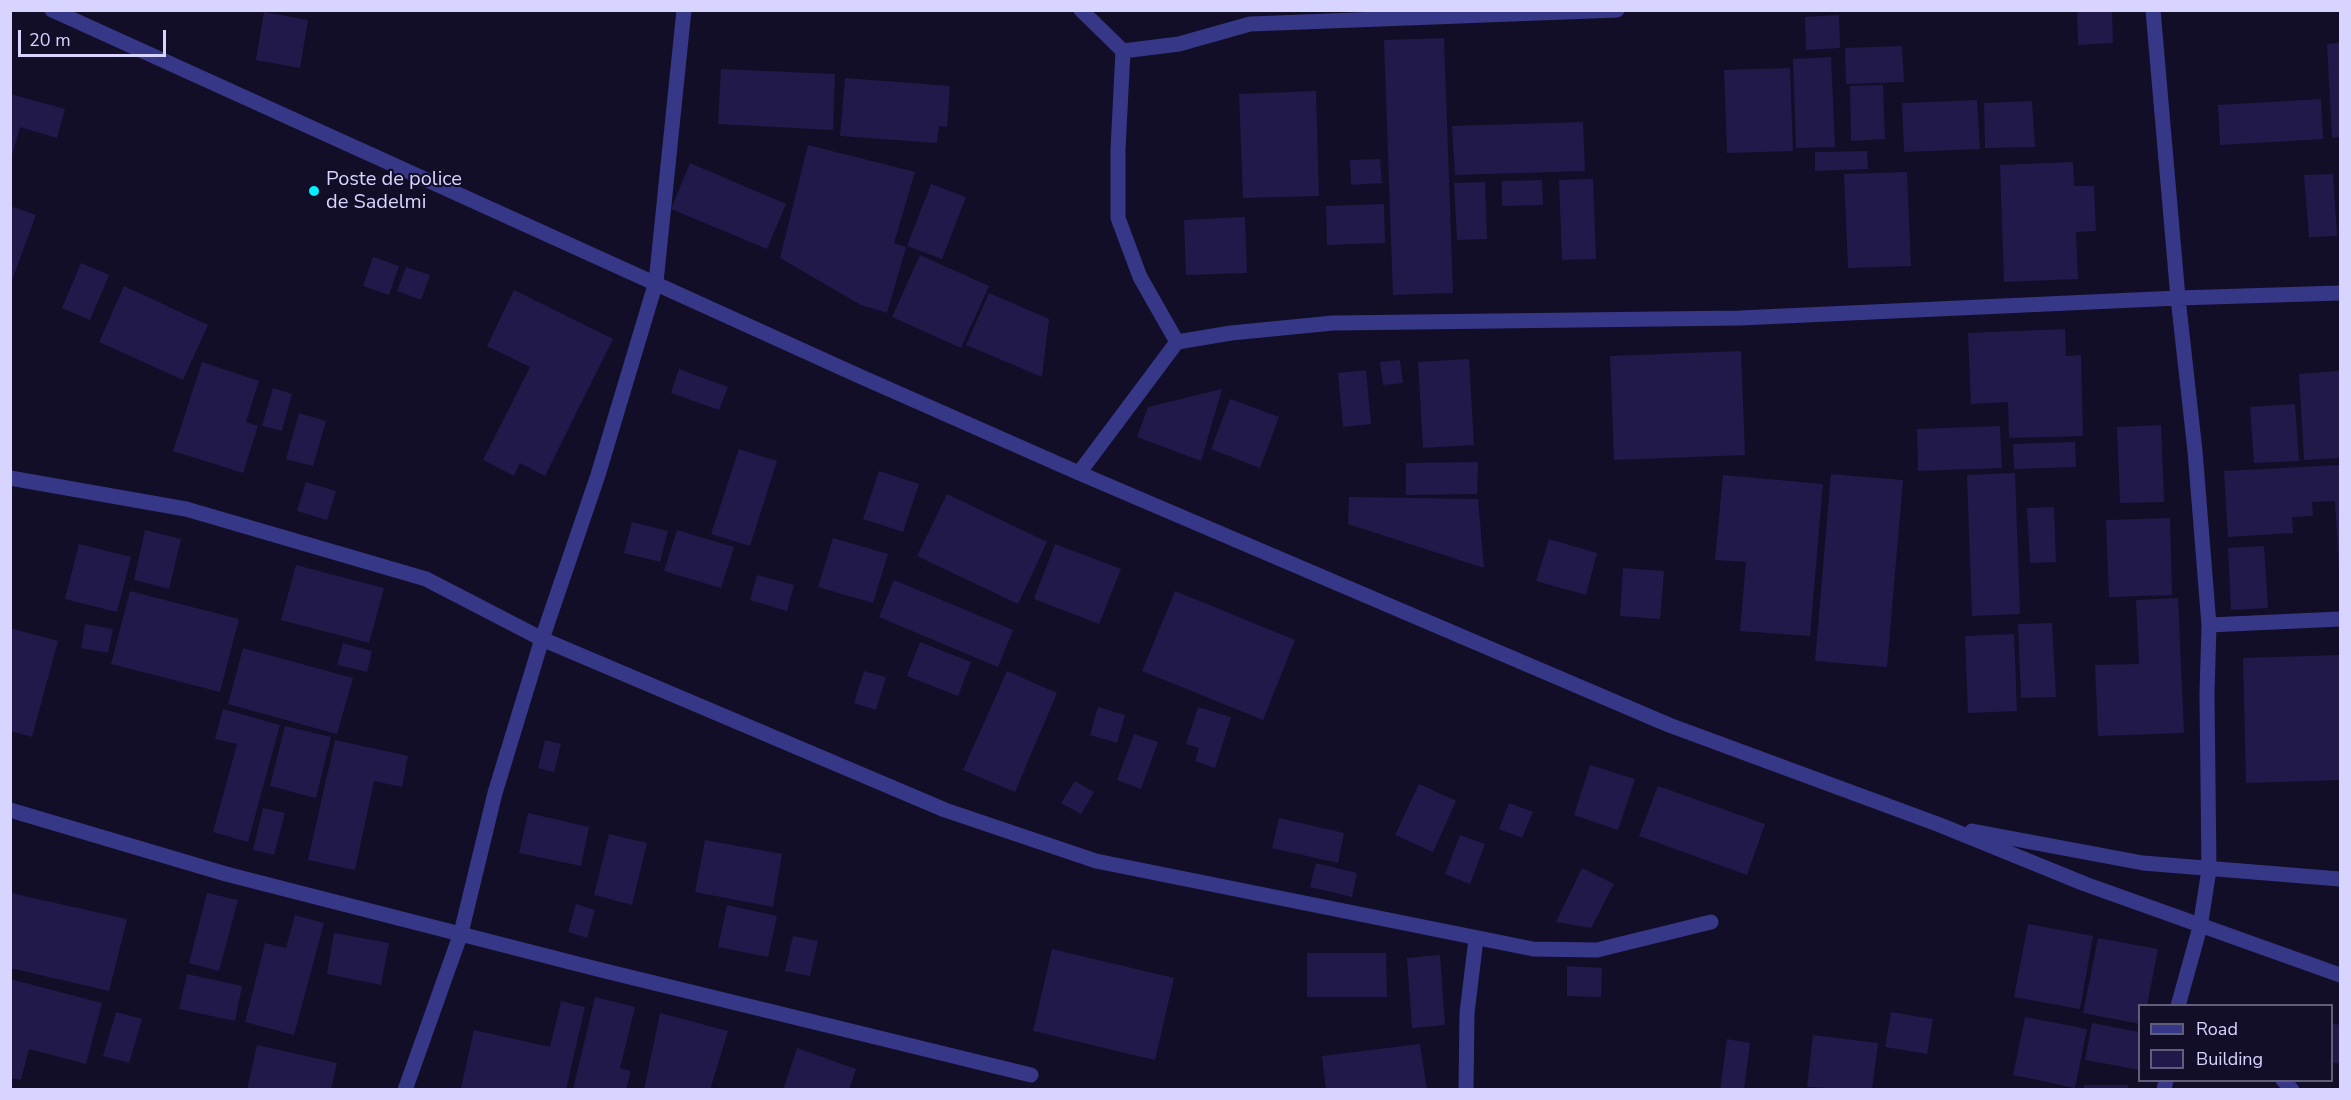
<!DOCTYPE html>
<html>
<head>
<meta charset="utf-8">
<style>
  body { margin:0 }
  #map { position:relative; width:2351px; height:1100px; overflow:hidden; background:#120e27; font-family:"Nunito Sans",sans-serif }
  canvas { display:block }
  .frame { position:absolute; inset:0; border:12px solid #d7d4ff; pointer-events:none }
  .legend { position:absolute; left:2138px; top:1004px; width:195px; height:78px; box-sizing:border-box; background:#120e27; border:2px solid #615d7d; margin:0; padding:8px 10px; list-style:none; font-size:18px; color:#d7d4ff }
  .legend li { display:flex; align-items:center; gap:12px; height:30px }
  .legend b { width:30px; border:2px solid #615d7d }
  .scale { position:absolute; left:18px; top:30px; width:148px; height:27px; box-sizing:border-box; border:3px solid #d7d4ff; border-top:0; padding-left:8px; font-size:18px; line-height:21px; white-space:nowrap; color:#d7d4ff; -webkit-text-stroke:4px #120e27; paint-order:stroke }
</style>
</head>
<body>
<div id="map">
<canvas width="2351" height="1100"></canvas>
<div class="frame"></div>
<ul class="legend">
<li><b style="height:8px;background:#373788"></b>Road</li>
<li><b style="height:16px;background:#211949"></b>Building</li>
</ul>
<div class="scale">20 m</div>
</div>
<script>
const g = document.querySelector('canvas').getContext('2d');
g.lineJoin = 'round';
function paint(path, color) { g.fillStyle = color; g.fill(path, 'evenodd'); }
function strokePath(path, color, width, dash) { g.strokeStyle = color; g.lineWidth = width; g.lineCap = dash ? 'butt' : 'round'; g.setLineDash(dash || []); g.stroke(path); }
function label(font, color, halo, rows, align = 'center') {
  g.font = font + ' "Nunito Sans",sans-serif'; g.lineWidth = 4.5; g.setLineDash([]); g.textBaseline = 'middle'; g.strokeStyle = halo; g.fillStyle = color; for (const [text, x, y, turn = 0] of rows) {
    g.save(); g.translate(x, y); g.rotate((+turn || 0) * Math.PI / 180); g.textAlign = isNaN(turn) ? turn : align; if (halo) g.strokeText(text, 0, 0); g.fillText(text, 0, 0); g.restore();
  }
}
paint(new Path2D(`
  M 2077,10 L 2112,10 L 2113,43 L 2078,45 Z
  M 264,12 L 308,20 L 300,68 L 256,60 Z
  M 1839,15 L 1840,48 L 1806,50 L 1805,17 Z
  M 1444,38 L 1453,293 L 1393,295 L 1384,40 Z
  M 2340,43 L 2340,137 L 2332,138 L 2327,44 Z
  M 1902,46 L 1904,82 L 1846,84 L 1845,48 Z
  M 1831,57 L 1835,147 L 1796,148 L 1793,59 Z
  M 1790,68 L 1793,151 L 1727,153 L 1724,70 Z
  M 721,69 L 835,74 L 833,130 L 718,124 Z
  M 845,78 L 950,86 L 947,127 L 939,126 L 937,143 L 840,136 Z
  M 1883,85 L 1885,139 L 1851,141 L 1850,86 Z
  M 1316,91 L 1319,196 L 1243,198 L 1239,94 Z
  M 10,94 L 65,109 L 57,138 L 20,127 L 11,159 Z
  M 2321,99 L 2323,139 L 2220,145 L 2218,105 Z
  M 1977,100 L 1980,149 L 1904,152 L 1902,103 Z
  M 2032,101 L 2035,147 L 1985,148 L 1984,103 Z
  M 1583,122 L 1585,171 L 1455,175 L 1452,126 Z
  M 808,145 L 915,172 L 894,243 L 906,247 L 887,313 L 861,305 L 780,258 Z
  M 1867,151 L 1868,169 L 1815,171 L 1815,152 Z
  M 1380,159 L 1382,183 L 1351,185 L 1350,160 Z
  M 2073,162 L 2074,186 L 2094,186 L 2096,231 L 2076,232 L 2078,279 L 2004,282 L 2000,165 Z
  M 690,163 L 786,204 L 767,249 L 671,209 Z
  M 1907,172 L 1911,266 L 1848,268 L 1844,174 Z
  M 2333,174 L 2337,236 L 2309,237 L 2304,175 Z
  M 1593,179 L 1596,259 L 1562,260 L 1559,180 Z
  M 1542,180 L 1543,205 L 1502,206 L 1502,181 Z
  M 1485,182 L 1487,239 L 1457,240 L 1454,183 Z
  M 931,184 L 966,197 L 942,259 L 907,246 Z
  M 1384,204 L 1385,243 L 1327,245 L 1326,206 Z
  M 10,206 L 36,215 L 11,283 L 10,283 Z
  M 1245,217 L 1247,273 L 1186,275 L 1184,220 Z
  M 920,255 L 989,286 L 961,348 L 892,317 Z
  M 373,257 L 399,266 L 389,295 L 363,286 Z
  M 81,263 L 109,275 L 90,320 L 62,308 Z
  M 406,267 L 430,275 L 421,300 L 397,291 Z
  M 124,286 L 208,325 L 183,380 L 99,342 Z
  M 514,290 L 613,339 L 545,476 L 520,463 L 514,476 L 483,460 L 530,367 L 487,346 Z
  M 989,293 L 1049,319 L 1042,377 L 966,345 Z
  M 2065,329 L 2066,356 L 2081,355 L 2083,436 L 2009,438 L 2008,402 L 1971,404 L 1968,333 Z
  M 1741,351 L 1745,455 L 1614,460 L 1610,356 Z
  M 1469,359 L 1474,445 L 1423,448 L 1418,362 Z
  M 1400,360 L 1403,383 L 1383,385 L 1380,362 Z
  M 202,362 L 259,381 L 246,422 L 258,426 L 243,473 L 173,451 Z
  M 679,369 L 728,387 L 719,410 L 671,393 Z
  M 1366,370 L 1371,424 L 1343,427 L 1338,373 Z
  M 2340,371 L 2340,458 L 2304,460 L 2299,374 Z
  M 273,388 L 292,394 L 282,431 L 262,426 Z
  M 1222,389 L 1201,461 L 1137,437 L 1148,407 Z
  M 1230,399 L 1279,417 L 1260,468 L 1211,449 Z
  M 2295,404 L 2299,461 L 2254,463 L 2250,407 Z
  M 299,413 L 326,421 L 313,466 L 286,459 Z
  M 2161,425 L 2164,502 L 2120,503 L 2117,427 Z
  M 2000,426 L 2002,468 L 1918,471 L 1917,429 Z
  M 2075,442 L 2076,467 L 2014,469 L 2013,444 Z
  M 739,449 L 777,461 L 750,546 L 711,534 Z
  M 1478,462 L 1477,494 L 1406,495 L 1406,463 Z
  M 2340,465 L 2340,569 L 2339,569 L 2335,501 L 2312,502 L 2313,516 L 2292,517 L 2293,533 L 2228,537 L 2224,471 Z
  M 879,471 L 919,484 L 903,532 L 863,519 Z
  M 2015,473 L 2020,614 L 1972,616 L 1967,475 Z
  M 1831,474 L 1903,480 L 1887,667 L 1815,661 Z
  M 1723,475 L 1823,484 L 1810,636 L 1740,631 L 1746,562 L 1715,560 Z
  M 306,482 L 336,491 L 327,520 L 297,511 Z
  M 947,494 L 1047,542 L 1018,604 L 917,556 Z
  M 1349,497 L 1478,499 L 1484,568 L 1348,524 Z
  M 2054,507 L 2056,562 L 2030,563 L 2027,508 Z
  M 2170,518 L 2172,595 L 2109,597 L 2106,520 Z
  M 632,522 L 668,531 L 660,562 L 624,553 Z
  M 145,530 L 181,539 L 169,589 L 134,580 Z
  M 677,530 L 734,547 L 721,588 L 664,571 Z
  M 833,538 L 888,554 L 873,603 L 818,587 Z
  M 1549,539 L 1597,553 L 1586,595 L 1536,581 Z
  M 79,544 L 131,557 L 117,612 L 65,599 Z
  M 1055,544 L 1121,569 L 1099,624 L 1034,599 Z
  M 2264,546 L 2268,608 L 2231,610 L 2228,548 Z
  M 296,565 L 384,588 L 369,643 L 281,620 Z
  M 1623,568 L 1664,571 L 1660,619 L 1620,616 Z
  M 757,575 L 794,585 L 787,611 L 750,600 Z
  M 894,580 L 1013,630 L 998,667 L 879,617 Z
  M 130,591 L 239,619 L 220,692 L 111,664 Z
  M 1175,591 L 1295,640 L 1263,720 L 1142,671 Z
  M 2178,598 L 2184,733 L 2098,736 L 2095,665 L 2139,664 L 2136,600 Z
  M 2052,623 L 2056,697 L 2021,698 L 2018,624 Z
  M 85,624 L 113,629 L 108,653 L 81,648 Z
  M 10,628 L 58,641 L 32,737 L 10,731 Z
  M 2014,634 L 2017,711 L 1968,713 L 1965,636 Z
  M 920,642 L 971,662 L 958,696 L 907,676 Z
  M 343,643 L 372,651 L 367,672 L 337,665 Z
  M 243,648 L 353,678 L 337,734 L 228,704 Z
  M 2340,655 L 2340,780 L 2246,783 L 2243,658 Z
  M 864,671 L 886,677 L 876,710 L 854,703 Z
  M 1007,671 L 1057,693 L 1015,792 L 963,770 Z
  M 1098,707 L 1125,715 L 1117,743 L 1090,735 Z
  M 1198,707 L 1231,717 L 1215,768 L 1195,761 L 1199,748 L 1186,744 Z
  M 223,709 L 280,725 L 248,842 L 213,832 L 237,744 L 215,739 Z
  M 285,726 L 331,737 L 316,798 L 270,786 Z
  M 1134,734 L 1158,742 L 1141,789 L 1117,780 Z
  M 335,740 L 408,756 L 402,787 L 374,781 L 355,870 L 308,860 Z
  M 545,740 L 561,744 L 554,772 L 538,768 Z
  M 1590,765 L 1635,779 L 1618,830 L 1574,815 Z
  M 1075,781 L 1094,792 L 1081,814 L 1061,803 Z
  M 1419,784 L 1456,801 L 1433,852 L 1395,835 Z
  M 1658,786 L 1765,824 L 1747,875 L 1639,836 Z
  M 1509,803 L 1533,812 L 1522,838 L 1499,829 Z
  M 263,808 L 285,813 L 274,855 L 253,850 Z
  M 528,813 L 589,827 L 581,866 L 519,853 Z
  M 1279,818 L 1344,833 L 1338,863 L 1272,848 Z
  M 609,834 L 647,843 L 632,905 L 594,895 Z
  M 1460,835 L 1485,844 L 1470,884 L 1445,874 Z
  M 705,840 L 782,854 L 773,907 L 695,892 Z
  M 1316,863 L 1357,873 L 1352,897 L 1310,887 Z
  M 1582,868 L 1614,884 L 1591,928 L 1556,922 Z
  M 11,893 L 127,919 L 109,991 L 10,968 Z
  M 207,893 L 238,900 L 219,971 L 189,963 Z
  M 576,904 L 595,910 L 587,938 L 568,932 Z
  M 727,905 L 777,916 L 768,957 L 718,947 Z
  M 295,915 L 324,923 L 294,1035 L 245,1022 L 265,943 L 286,948 Z
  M 2028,924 L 2093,936 L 2080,1009 L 2014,997 Z
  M 334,933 L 389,943 L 381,985 L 327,974 Z
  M 793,936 L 818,941 L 810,976 L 785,971 Z
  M 2098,938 L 2158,949 L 2147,1006 L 2140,1006 L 2140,1024 L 2083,1013 Z
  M 1052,949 L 1174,978 L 1155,1060 L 1033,1031 Z
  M 1307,953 L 1386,953 L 1387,997 L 1307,997 Z
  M 1440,955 L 1445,1025 L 1412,1028 L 1407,958 Z
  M 1567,966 L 1602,968 L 1601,997 L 1567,996 Z
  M 187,974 L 242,986 L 235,1021 L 179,1009 Z
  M 10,979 L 102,1003 L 86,1064 L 29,1049 L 21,1080 L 10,1078 Z
  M 595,997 L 635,1007 L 620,1068 L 631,1071 L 626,1090 L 573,1090 Z
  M 561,1001 L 585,1007 L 566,1090 L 469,1090 L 461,1088 L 474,1030 L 550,1047 Z
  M 116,1012 L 142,1019 L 129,1063 L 103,1056 Z
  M 1891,1012 L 1933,1019 L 1927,1054 L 1885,1047 Z
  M 660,1013 L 728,1031 L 710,1090 L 644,1090 Z
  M 2025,1017 L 2087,1029 L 2075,1088 L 2013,1075 Z
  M 2092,1023 L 2140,1032 L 2140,1070 L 2085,1060 Z
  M 2332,1023 L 2340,1025 L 2340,1064 L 2332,1062 Z
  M 1813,1035 L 1878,1043 L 1872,1090 L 1807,1087 Z
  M 1727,1039 L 1750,1043 L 1744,1090 L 1720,1090 Z
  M 1420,1044 L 1427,1090 L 1326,1090 L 1322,1056 Z
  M 257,1045 L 337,1063 L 331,1090 L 247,1090 Z
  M 797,1048 L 856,1069 L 849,1090 L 783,1090 Z
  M 2084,1085 L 2128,1085 L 2128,1090 L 2083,1090 Z`), '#211949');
strokePath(new Path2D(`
  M 52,10 L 857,375 L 1079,473 L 1669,725 L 1940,825 L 2085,884 L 2340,975
  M 1081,10 L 1123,51
  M 2153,10 L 2178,298 L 2195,451 L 2209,625 L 2207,694 L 2209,870 L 2200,927 L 2178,1006
  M 1177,342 L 1140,277 L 1118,218 L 1118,149 L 1123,51 L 1179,44 L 1250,24 L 1617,10
  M 1079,473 L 1177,342 L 1231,333 L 1333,323 L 1740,318 L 2178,298 L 2340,293
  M 10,478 L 186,509 L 426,579 L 542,639 L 945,810 L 1096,861 L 1533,949 L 1597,950 L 1711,922
  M 2209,625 L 2340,619
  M 10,810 L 226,874 L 601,970 L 1031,1075
  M 1972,831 L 2143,863 L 2340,879
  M 2283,1080 L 2292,1090
  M 405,1090 L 461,933 L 495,793 L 542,639 L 598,475 L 656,282 L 684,10
  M 1466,1090 L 1467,1013 L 1476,939
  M 2164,1090 L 2166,1080`), '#373788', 15);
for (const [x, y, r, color] of [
  [314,191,6,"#00efff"]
]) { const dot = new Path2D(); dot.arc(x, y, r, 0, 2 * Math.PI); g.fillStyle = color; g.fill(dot); strokePath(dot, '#120e27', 2); }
label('20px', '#d7d4ff', '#120e27', [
  ["Poste de police",326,180],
  ["de Sadelmi",326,203]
], 'left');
</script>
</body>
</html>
